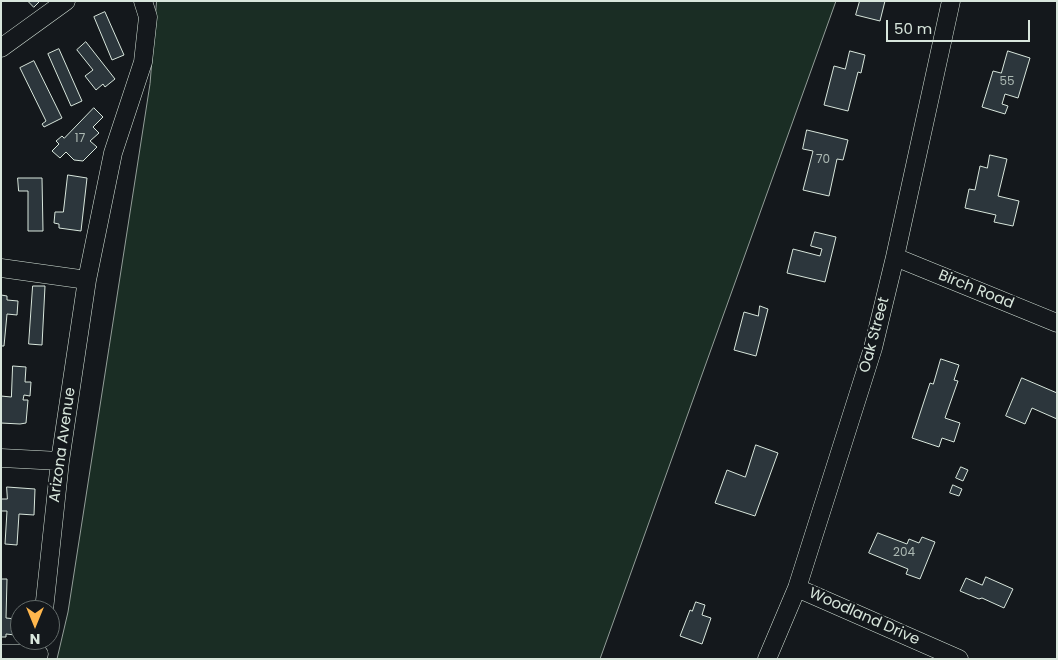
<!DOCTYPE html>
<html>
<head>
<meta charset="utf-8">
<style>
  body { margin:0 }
  #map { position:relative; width:1058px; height:660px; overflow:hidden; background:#14181c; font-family:Poppins,sans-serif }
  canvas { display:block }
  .frame { position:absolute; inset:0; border:2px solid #d8e6dc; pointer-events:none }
  .north { position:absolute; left:10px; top:600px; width:50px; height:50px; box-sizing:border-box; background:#14181c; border:1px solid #626a69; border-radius:50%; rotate:180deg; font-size:14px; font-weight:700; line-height:20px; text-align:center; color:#d8e6dc }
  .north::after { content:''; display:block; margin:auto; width:18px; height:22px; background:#ffb74d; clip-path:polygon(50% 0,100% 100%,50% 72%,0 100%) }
  .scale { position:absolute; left:886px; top:20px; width:144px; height:22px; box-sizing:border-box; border:2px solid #d8e6dc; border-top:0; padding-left:6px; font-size:15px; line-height:18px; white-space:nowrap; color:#d8e6dc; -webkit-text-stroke:4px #14181c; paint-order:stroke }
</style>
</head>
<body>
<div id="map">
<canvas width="1058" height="660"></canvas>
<div class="frame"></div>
<div class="north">N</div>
<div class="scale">50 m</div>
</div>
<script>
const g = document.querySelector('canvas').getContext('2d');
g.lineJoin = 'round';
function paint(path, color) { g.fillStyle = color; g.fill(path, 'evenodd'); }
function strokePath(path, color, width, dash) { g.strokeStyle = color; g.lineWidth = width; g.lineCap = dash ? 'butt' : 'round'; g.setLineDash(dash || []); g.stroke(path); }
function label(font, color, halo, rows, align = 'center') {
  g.font = font + ' Poppins,sans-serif'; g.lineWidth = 4; g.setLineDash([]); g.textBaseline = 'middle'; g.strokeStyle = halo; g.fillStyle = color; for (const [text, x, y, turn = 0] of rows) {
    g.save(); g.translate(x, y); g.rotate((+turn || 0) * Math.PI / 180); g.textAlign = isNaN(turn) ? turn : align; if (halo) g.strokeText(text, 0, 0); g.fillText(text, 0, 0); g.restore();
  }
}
const green = new Path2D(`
  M 157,1 L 836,1 L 600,659 L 57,659 L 68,612 L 150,84 Z`);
paint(green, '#1a2d24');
strokePath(green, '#939e99', 1);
const building = new Path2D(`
  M 28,1 L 40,1 L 34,7 Z
  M 860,1 L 885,1 L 880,21 L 856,15 Z
  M 105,12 L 124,55 L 112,60 L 94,17 Z
  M 86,42 L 115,79 L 105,87 L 103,84 L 96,90 L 85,76 L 93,70 L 77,50 Z
  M 59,49 L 82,101 L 71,106 L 48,54 Z
  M 850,51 L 865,55 L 861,73 L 858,72 L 848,111 L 824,105 L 834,66 L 845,69 Z
  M 1008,51 L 1030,58 L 1018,98 L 1005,94 L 1002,104 L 1008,106 L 1005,114 L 982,107 L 993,71 L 1001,73 Z
  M 34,61 L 62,118 L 44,127 L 42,124 L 46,121 L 20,68 Z
  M 94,108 L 103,117 L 93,127 L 99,133 L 90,141 L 97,147 L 83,161 L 74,160 L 66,152 L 60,158 L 52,151 L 59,144 L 56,141 L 62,136 L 64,138 Z
  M 807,130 L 848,140 L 843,160 L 837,159 L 829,196 L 803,190 L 813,151 L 803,149 Z
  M 990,155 L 1007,159 L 998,196 L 1019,201 L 1013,226 L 994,222 L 996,215 L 965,208 L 969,189 L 975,190 L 980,166 L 987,168 Z
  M 68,175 L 87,178 L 81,231 L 59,228 L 59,224 L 54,223 L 55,212 L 63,212 Z
  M 18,178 L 42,178 L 43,231 L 28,231 L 28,191 L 19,191 Z
  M 815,232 L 836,237 L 825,282 L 787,273 L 793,249 L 820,256 L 822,249 L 811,246 Z
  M 33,286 L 45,286 L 42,345 L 29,344 Z
  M 1,295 L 7,296 L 7,300 L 18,301 L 17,315 L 7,314 L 4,346 L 1,346 Z
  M 760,306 L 768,309 L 756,356 L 734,350 L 744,312 L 758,316 Z
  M 941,359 L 959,365 L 954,380 L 958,381 L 945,418 L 960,423 L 954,442 L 942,438 L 939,447 L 912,438 L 930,383 L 933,384 Z
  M 13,366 L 26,367 L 25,382 L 31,382 L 30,396 L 24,395 L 23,400 L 28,400 L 26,423 L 20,424 L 1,423 L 1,396 L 11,397 Z
  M 1022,378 L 1057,393 L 1057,419 L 1032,408 L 1025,424 L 1006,416 Z
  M 756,445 L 778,453 L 755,516 L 715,503 L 727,470 L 745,477 Z
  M 961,467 L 968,470 L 963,481 L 956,478 Z
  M 953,485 L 962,489 L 959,496 L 950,493 Z
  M 7,487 L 35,489 L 34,515 L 19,514 L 17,545 L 5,544 L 7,511 L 1,511 L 1,499 L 7,499 Z
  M 878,533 L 907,544 L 909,539 L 919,543 L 922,537 L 935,542 L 920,579 L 906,574 L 908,569 L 869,553 Z
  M 986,577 L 1013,589 L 1004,608 L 982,598 L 979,599 L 960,591 L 966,578 L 982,585 Z
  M 1,579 L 7,579 L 6,618 L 16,619 L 15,635 L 6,634 L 6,637 L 1,637 Z
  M 696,602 L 705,605 L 702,615 L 711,618 L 702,644 L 680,636 L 690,610 L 692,611 Z`);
paint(building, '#2c363c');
strokePath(building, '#d8e6dc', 1);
const street = new Path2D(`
  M 1,48 L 66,1
  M 895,257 L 1057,323
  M 1,268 L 87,280
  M 1,458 L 60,461
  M 797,588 L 959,659
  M 44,610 L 60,461 L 87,280 L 113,153 L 143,62 L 148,17 L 143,1
  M 1,654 L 39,654
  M 767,659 L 797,588 L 873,348 L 895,257 L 951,1`);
strokePath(street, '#d8e6dc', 19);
strokePath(street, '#14181c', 18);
label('12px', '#adbab4', null, [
  ["55",1007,82],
  ["17",80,139],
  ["70",823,160],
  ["204",904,553]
]);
label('15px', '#d8e6dc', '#14181c', [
  ["Birch Road",976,290,22],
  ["Oak Street",875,335,-75],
  ["Arizona Avenue",63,445,-82],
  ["Woodland Drive",864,617,24]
]);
</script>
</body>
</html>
